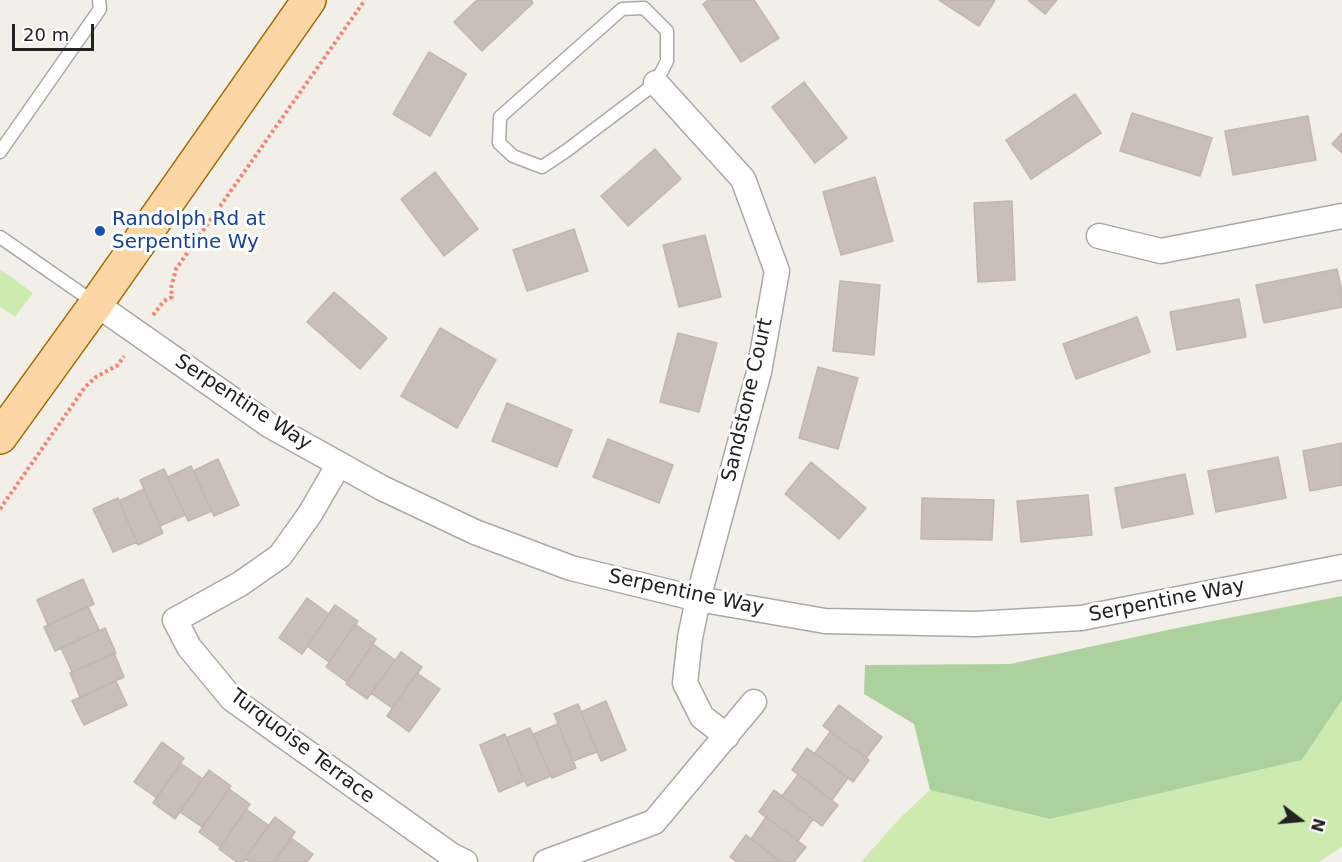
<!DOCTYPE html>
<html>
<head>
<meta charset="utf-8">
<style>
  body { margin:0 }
  #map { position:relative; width:1342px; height:862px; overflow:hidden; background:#f2efe9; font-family:"DejaVu Sans",sans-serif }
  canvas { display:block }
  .north { position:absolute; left:1270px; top:790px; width:60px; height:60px; -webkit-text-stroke:4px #fff; paint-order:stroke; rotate:106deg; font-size:16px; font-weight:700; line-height:24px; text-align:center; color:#222 }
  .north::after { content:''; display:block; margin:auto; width:21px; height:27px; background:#222; clip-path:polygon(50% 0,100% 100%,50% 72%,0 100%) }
  .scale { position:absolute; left:12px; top:24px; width:82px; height:27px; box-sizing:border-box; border:3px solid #222; border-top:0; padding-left:8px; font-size:18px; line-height:21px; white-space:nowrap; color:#222; -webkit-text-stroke:4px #fff; paint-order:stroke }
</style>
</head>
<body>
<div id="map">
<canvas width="1342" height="862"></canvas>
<div class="north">N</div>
<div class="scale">20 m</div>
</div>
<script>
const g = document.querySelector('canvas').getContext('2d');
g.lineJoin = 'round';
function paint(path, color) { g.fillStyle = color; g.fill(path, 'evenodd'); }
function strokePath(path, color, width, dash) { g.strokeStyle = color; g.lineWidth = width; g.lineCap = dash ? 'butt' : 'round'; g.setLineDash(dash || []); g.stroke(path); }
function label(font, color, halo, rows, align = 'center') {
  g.font = font + ' "DejaVu Sans",sans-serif'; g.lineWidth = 6; g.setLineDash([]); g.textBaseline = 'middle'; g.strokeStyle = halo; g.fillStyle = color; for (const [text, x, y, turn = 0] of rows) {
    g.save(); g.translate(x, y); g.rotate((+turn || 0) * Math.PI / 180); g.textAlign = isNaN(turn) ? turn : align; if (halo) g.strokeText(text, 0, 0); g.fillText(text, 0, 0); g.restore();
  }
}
paint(new Path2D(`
  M 0,269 L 33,293 L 15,317 L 0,307 Z
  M 1342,700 L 1342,847 L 1319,862 L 861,862 L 900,818 L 930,790 L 1050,819 L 1302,760 Z`), '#cdebb0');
paint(new Path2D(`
  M 1342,596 L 1342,700 L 1302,760 L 1050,819 L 930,790 L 914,724 L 864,694 L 865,665 L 1010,664 L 1177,628 Z`), '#add19e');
const building = new Path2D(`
  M 477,0 L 531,0 L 533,3 L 482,51 L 454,22 Z
  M 708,0 L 754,0 L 779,38 L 741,62 L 703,4 Z
  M 939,0 L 995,0 L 979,26 Z
  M 1028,0 L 1057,0 L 1045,14 Z
  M 429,52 L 466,74 L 430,136 L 393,114 Z
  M 804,82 L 847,138 L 815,163 L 772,107 Z
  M 1075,94 L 1101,133 L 1031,179 L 1006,140 Z
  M 1132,113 L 1212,138 L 1200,176 L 1120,151 Z
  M 1308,116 L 1316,160 L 1233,175 L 1225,131 Z
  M 1342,133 L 1342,153 L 1332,144 Z
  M 655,149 L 681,179 L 628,226 L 601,196 Z
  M 435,172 L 478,229 L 444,256 L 401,199 Z
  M 875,177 L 893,241 L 841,255 L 823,192 Z
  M 1012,201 L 1015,280 L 978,282 L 974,203 Z
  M 574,229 L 588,271 L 527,291 L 513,250 Z
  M 705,235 L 721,297 L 679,307 L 663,245 Z
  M 1337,269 L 1342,292 L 1342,307 L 1264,323 L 1256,285 Z
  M 840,281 L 880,285 L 874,355 L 833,351 Z
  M 334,292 L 387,338 L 360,369 L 307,322 Z
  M 1239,299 L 1246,337 L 1177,350 L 1170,312 Z
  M 1137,317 L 1150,352 L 1076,379 L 1063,344 Z
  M 440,328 L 496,360 L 457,428 L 401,396 Z
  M 678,333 L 717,343 L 699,412 L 660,402 Z
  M 818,367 L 858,378 L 838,449 L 799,438 Z
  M 507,403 L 572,430 L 557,467 L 492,441 Z
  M 608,439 L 673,465 L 659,503 L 593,477 Z
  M 1342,443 L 1342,485 L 1310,491 L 1303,451 Z
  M 1278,457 L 1286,498 L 1216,512 L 1208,471 Z
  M 218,459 L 239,505 L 214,516 L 193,471 Z
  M 811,462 L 866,508 L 839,539 L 785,494 Z
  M 191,466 L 212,511 L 188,521 L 168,477 Z
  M 164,469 L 185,515 L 160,526 L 140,480 Z
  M 1185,474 L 1193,514 L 1122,528 L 1115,488 Z
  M 144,489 L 163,533 L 138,545 L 119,501 Z
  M 1088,495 L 1092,535 L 1021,542 L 1017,501 Z
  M 118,498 L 137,542 L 113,552 L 93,509 Z
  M 922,498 L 994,500 L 992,540 L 921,539 Z
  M 83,579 L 94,604 L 48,625 L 37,600 Z
  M 307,598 L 329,614 L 302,654 L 279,638 Z
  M 335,605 L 358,621 L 329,662 L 307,646 Z
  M 88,606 L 99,630 L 55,651 L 44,627 Z
  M 355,624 L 376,639 L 347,682 L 326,667 Z
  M 105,628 L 116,653 L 72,672 L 61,648 Z
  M 373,644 L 395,660 L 367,699 L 346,684 Z
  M 401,652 L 422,667 L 392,708 L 371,693 Z
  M 114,653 L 124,677 L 80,697 L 70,673 Z
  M 417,673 L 440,689 L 409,732 L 387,716 Z
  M 116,681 L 127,705 L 84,725 L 72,701 Z
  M 606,701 L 626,750 L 601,761 L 581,712 Z
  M 578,704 L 597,752 L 573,761 L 554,714 Z
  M 839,705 L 882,737 L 866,758 L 823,726 Z
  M 558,724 L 576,768 L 552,778 L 533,734 Z
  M 530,728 L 551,776 L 527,786 L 506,738 Z
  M 830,732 L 869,760 L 853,782 L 815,753 Z
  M 505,734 L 524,781 L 499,792 L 480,745 Z
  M 162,742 L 184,758 L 157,798 L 134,782 Z
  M 807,748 L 848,778 L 832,800 L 792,770 Z
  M 180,763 L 203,779 L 175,819 L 153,803 Z
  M 209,770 L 231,786 L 202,827 L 180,812 Z
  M 798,775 L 838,805 L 822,826 L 782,796 Z
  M 229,789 L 250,804 L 220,847 L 199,832 Z
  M 774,790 L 813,819 L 798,841 L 759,812 Z
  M 246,809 L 268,825 L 243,862 L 237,862 L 219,849 Z
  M 275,817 L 295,832 L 274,862 L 250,862 L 245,859 Z
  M 766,817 L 806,847 L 794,862 L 781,862 L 751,839 Z
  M 746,835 L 751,839 L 781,862 L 737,862 L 730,857 Z
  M 291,838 L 313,854 L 307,862 L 274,862 Z`);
paint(building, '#c7bfb8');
strokePath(building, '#c4b6ab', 1.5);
const lane = new Path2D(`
  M 644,8 L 667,31 L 667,61 L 656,83 L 566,151 L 542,167 L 513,156 L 499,143 L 500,117 L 622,9 Z
  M 0,152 L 100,9 L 99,0
  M 0,237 L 95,303`);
const street = new Path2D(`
  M 656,83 L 743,179 L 777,271 L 759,372 L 698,599 L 690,638 L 685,683 L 702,717 L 727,736
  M 1099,236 L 1161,251 L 1342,216
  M 96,304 L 269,425 L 382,488 L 475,532 L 571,568 L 698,599 L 825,621 L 975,624 L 1081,618 L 1342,567
  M 339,464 L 310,514 L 280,556 L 240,584 L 175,620 L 189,647 L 232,699 L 451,855 L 465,862
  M 546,862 L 654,822 L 754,702`);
const primary = new Path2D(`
  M 0,437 L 96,304 L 309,0`);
strokePath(lane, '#a9a9a9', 15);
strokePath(street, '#a9a9a9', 27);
strokePath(primary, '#a06b00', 36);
strokePath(new Path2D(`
  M 153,315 L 164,301 L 172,297 L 171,288 L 176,269 L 365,0
  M 0,509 L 85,387 L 96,377 L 118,365 L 124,356`), '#fa8072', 4, [3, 3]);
strokePath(lane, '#fff', 12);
strokePath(street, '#fff', 24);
strokePath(primary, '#fcd6a4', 33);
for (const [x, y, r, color] of [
  [100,231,6,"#1a4fb4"]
]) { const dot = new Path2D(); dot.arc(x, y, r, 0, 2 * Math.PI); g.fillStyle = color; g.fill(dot); strokePath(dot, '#fff', 2); }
label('20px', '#164399', '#fff', [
  ["Randolph Rd at",112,220],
  ["Serpentine Wy",112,243]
], 'left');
label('20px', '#222', '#fff', [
  ["Sandstone Court",748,400,-77],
  ["Serpentine Way",243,403,33],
  ["Serpentine Way",686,593,12],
  ["Serpentine Way",1167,601,-11],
  ["Turquoise Terrace",302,747,37]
]);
</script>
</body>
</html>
